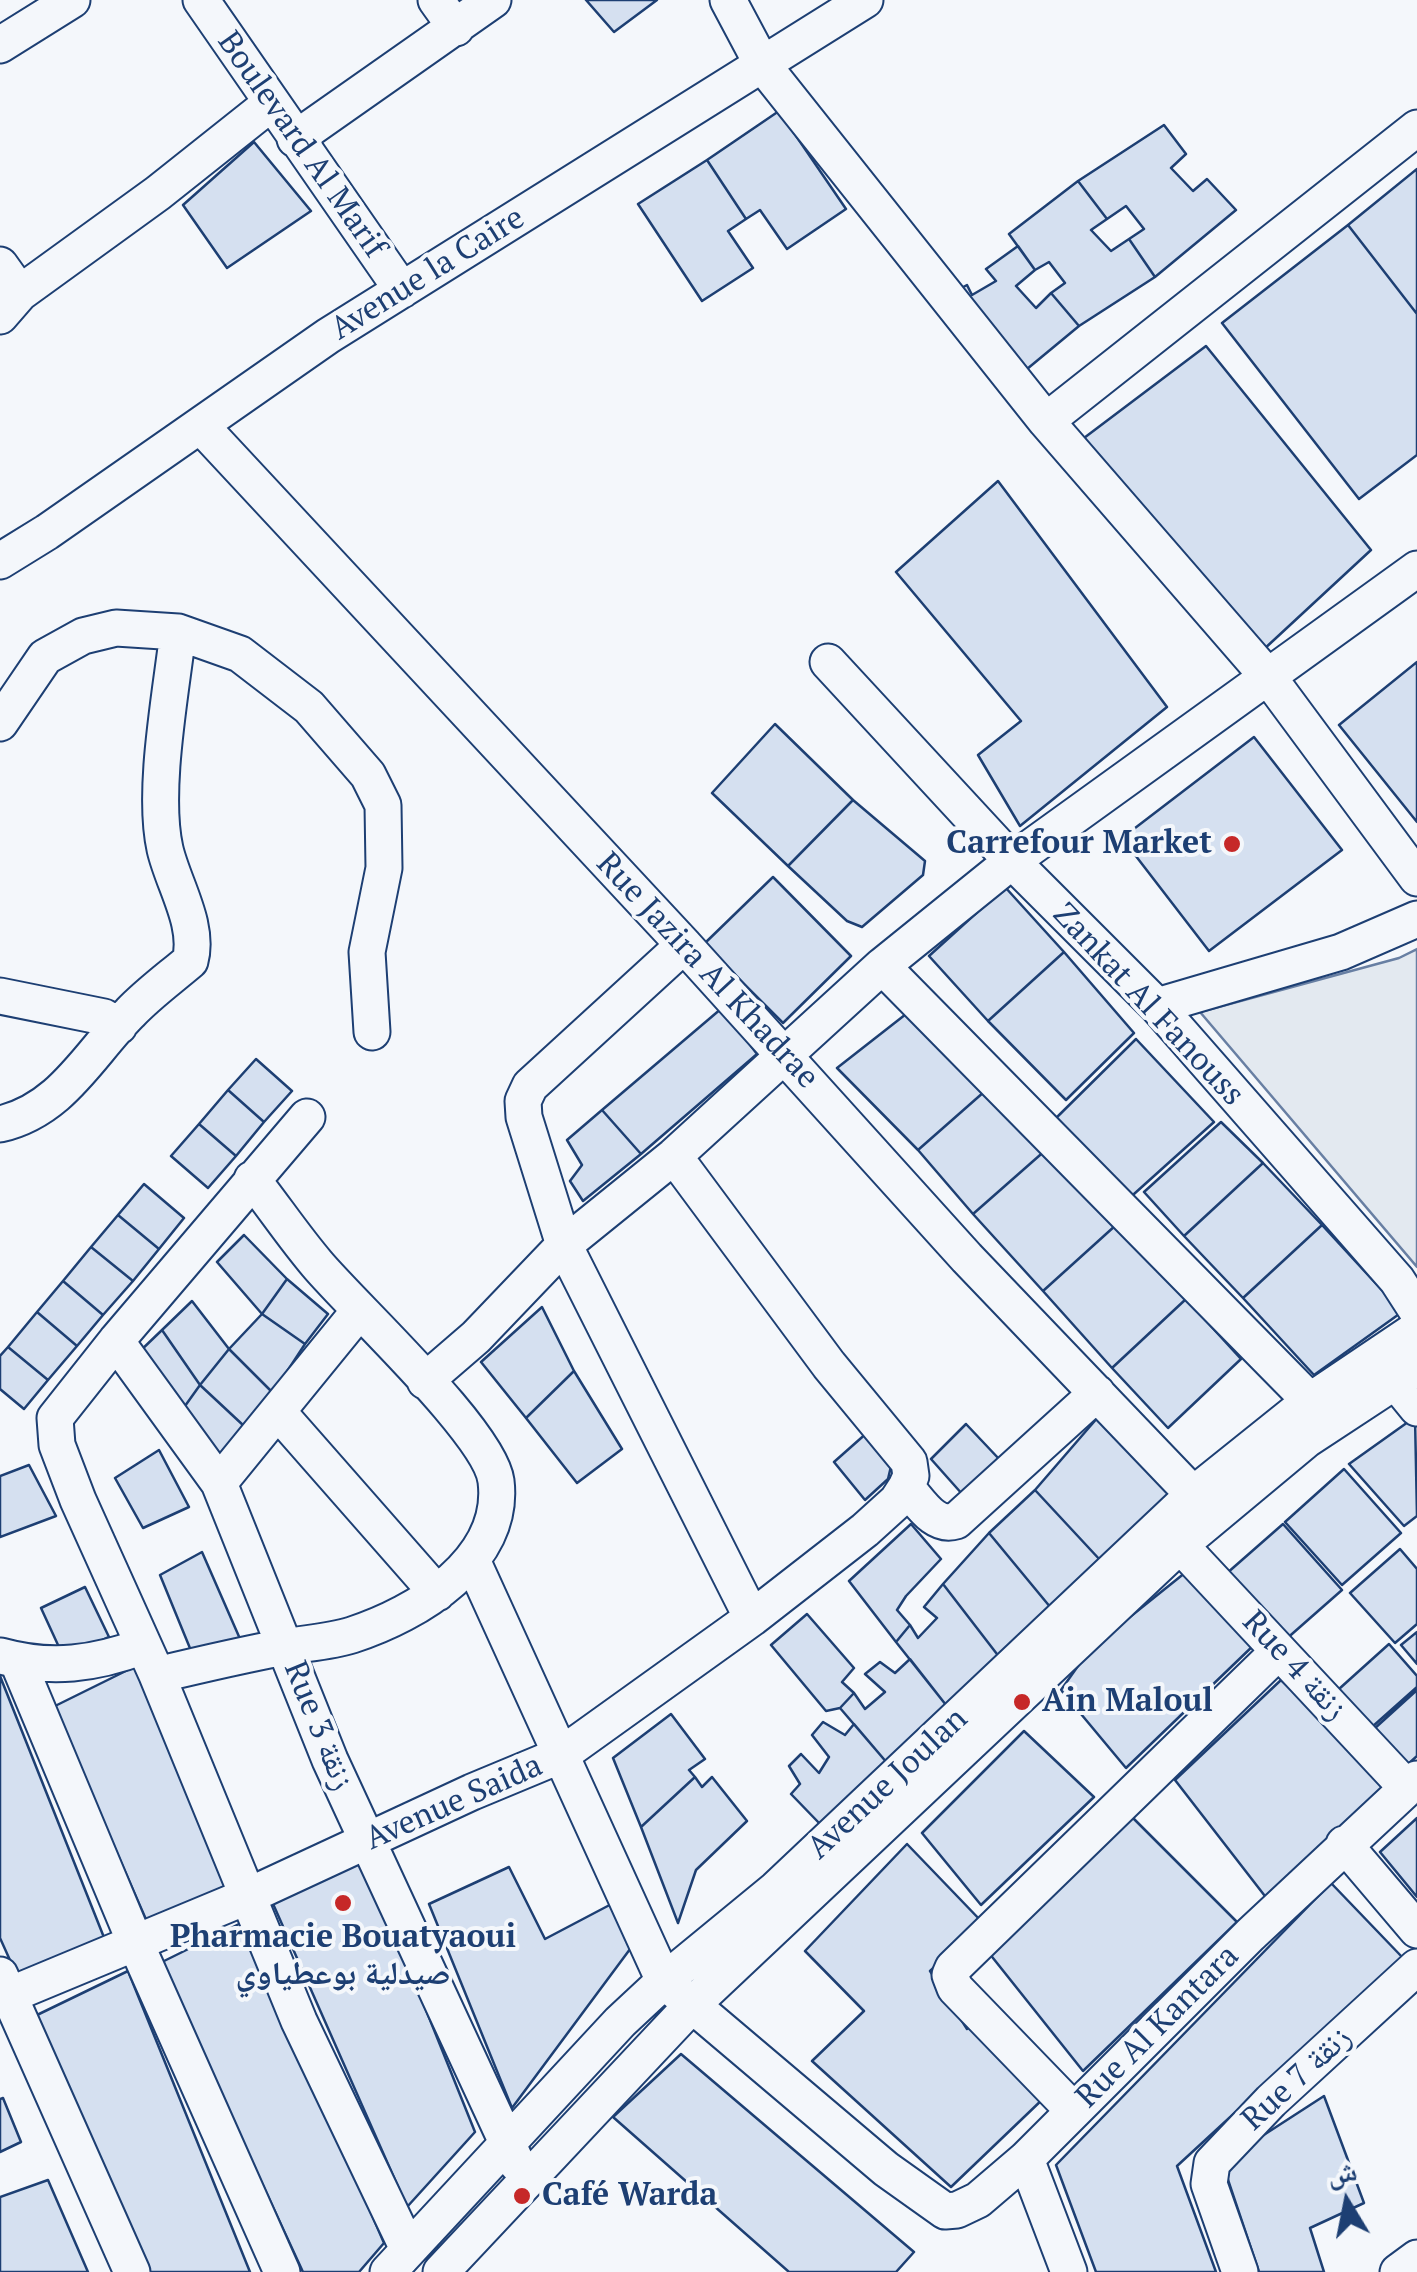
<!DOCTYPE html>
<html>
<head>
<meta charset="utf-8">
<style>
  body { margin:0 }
  #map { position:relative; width:1417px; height:2272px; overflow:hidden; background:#f4f7fb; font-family:"PT Serif","Noto Naskh Arabic",serif }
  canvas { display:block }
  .north { position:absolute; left:1297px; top:2152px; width:100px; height:100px; -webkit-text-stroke:8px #f4f7fb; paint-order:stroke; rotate:350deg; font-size:28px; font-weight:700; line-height:40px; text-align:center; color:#1d3f73 }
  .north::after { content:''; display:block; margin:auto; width:35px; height:45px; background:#1d3f73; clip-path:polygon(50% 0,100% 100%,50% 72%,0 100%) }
</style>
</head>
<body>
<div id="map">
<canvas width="1417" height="2272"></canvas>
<div class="north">ش</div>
</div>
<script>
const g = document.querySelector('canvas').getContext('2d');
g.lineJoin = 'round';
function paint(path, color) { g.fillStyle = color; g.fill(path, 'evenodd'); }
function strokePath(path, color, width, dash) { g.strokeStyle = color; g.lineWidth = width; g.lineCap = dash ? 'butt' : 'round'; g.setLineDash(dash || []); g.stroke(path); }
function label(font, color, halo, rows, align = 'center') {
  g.font = font + ' "PT Serif","Noto Naskh Arabic",serif'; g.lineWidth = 8; g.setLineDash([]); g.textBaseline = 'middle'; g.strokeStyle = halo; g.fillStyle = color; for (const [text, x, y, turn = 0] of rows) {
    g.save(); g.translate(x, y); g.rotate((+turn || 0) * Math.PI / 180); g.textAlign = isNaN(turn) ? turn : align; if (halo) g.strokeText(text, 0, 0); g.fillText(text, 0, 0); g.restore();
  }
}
const green = new Path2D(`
  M 1417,949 L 1417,1267 L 1200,1012 L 1399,958 Z`);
paint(green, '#e3e9f0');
strokePath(green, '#687fa3', 2.5);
const building = new Path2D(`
  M 586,0 L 657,0 L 614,32 Z
  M 779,111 L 846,209 L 787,249 L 760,210 L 746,219 L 707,160 Z
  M 1164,125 L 1186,154 L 1171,168 L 1193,191 L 1207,179 L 1236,210 L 1155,277 L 1129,239 L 1144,229 L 1126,206 L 1107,219 L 1078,181 Z
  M 254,142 L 311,211 L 227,268 L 183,205 Z
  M 707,160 L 746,219 L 728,231 L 753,268 L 702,301 L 638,204 Z
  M 1417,169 L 1417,314 L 1348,225 Z
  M 1078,181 L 1107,219 L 1091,230 L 1111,251 L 1129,239 L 1155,277 L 1079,326 L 1051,293 L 1065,283 L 1049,262 L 1035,270 L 1009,234 Z
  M 1348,225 L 1417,314 L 1417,455 L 1359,499 L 1222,323 Z
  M 1018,246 L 1035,270 L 1016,286 L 1036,308 L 1051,293 L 1079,326 L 1021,374 L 954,292 L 967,285 L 972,295 L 996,281 L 986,269 Z
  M 1206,346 L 1371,550 L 1262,651 L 1084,438 Z
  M 998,481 L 1167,707 L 1020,826 L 978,755 L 1021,721 L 896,572 Z
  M 1417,662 L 1417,822 L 1339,725 Z
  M 775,724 L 853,800 L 788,866 L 712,793 Z
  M 1254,737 L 1342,850 L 1209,951 L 1122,838 Z
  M 853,800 L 925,861 L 923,875 L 862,927 L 847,921 L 788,866 Z
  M 773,877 L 851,956 L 783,1023 L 704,944 Z
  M 1005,887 L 1064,952 L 988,1021 L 929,956 Z
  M 1064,952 L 1134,1033 L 1066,1100 L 988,1021 Z
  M 915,1007 L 993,1084 L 918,1150 L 837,1068 Z
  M 722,1008 L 757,1054 L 641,1154 L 602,1110 Z
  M 1136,1039 L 1214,1122 L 1124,1203 L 1049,1125 Z
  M 256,1059 L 292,1091 L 264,1122 L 228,1090 Z
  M 993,1084 L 1048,1148 L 973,1214 L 918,1150 Z
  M 228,1090 L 264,1122 L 236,1156 L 199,1124 Z
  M 602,1110 L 641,1154 L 583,1201 L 570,1181 L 582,1165 L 567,1140 Z
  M 1221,1122 L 1263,1163 L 1184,1236 L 1144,1192 Z
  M 199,1124 L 236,1156 L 208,1188 L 171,1156 Z
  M 1048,1148 L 1116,1225 L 1043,1291 L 973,1214 Z
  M 1263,1163 L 1322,1225 L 1243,1298 L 1184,1236 Z
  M 144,1184 L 184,1218 L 159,1249 L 118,1215 Z
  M 118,1215 L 159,1249 L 133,1281 L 91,1247 Z
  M 1116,1225 L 1186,1299 L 1112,1368 L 1043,1291 Z
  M 1322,1225 L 1402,1312 L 1314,1375 L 1243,1298 Z
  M 244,1235 L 287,1279 L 262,1314 L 217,1262 Z
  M 91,1247 L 133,1281 L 103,1315 L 63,1281 Z
  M 287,1279 L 328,1314 L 305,1344 L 262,1314 Z
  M 63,1281 L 103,1315 L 77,1346 L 37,1312 Z
  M 1186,1299 L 1241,1359 L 1168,1428 L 1112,1368 Z
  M 192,1301 L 229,1349 L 200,1385 L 162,1330 Z
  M 542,1307 L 574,1371 L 526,1418 L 481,1362 Z
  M 37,1312 L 77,1346 L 48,1380 L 8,1347 Z
  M 262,1314 L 305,1344 L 273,1393 L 229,1349 Z
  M 162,1330 L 200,1385 L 180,1413 L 136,1355 Z
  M 8,1347 L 48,1380 L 24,1409 L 0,1389 L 0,1356 Z
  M 229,1349 L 273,1393 L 244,1426 L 200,1385 Z
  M 574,1371 L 622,1449 L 577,1483 L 526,1418 Z
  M 200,1385 L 244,1426 L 229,1451 L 213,1457 L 180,1413 Z
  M 1099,1416 L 1174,1491 L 1101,1561 L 1035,1490 Z
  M 1415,1417 L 1417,1516 L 1404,1526 L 1349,1464 Z
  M 966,1424 L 1000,1460 L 963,1495 L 931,1459 Z
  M 869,1431 L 892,1462 L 888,1479 L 865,1500 L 834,1462 Z
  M 159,1450 L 189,1507 L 143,1528 L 115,1478 Z
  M 29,1465 L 56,1516 L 0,1537 L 0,1476 Z
  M 1344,1469 L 1401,1533 L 1342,1585 L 1285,1522 Z
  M 1035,1490 L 1101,1561 L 1051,1608 L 989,1533 Z
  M 911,1524 L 941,1559 L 906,1596 L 897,1610 L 910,1625 L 896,1642 L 849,1581 Z
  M 1283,1524 L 1342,1590 L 1284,1641 L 1226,1574 Z
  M 989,1533 L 1051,1608 L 1000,1658 L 943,1584 Z
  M 1400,1549 L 1417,1569 L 1417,1624 L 1395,1643 L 1350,1593 Z
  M 202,1552 L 244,1648 L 194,1658 L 160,1575 Z
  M 1191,1568 L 1256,1643 L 1126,1768 L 1061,1690 L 1090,1649 Z
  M 943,1584 L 1000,1658 L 946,1705 L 896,1642 L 910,1625 L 918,1638 L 937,1618 L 924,1607 Z
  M 85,1587 L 109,1637 L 64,1658 L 41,1608 Z
  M 807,1614 L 854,1668 L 842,1682 L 854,1693 L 840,1708 L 826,1711 L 771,1645 Z
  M 1417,1632 L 1417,1664 L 1401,1645 Z
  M 1389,1644 L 1417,1676 L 1417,1687 L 1372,1727 L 1339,1689 Z
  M 910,1659 L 946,1705 L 888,1764 L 840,1708 L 854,1693 L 865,1709 L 885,1692 L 865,1674 L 880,1662 L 895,1673 Z
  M 140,1664 L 235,1881 L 148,1924 L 53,1707 Z
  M 0,1676 L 107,1945 L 18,1978 L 0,1938 Z
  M 1281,1680 L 1391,1784 L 1268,1900 L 1175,1780 Z
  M 1417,1690 L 1417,1756 L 1407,1765 L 1374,1729 Z
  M 671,1714 L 705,1759 L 689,1770 L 695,1777 L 641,1827 L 613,1758 Z
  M 823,1722 L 845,1735 L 854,1724 L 888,1764 L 820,1824 L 791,1794 L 800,1784 L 789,1766 L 801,1754 L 819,1773 L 829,1757 L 812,1735 Z
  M 1024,1731 L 1094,1797 L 981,1905 L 922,1833 Z
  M 695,1777 L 702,1787 L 712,1777 L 747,1821 L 696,1870 L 678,1923 L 641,1827 Z
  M 1132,1817 L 1237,1922 L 1083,2071 L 989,1953 Z
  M 1417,1818 L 1417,1897 L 1380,1852 Z
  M 907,1844 L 983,1923 L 930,1971 L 967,2029 L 978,2021 L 1046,2096 L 951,2187 L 812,2061 L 864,2011 L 805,1951 Z
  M 365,1858 L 475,2132 L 407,2207 L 270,1897 Z
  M 509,1867 L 545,1939 L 621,1899 L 639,1937 L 512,2108 L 429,1904 Z
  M 1331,1883 L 1403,1958 L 1177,2166 L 1216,2272 L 1096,2272 L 1056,2165 Z
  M 245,1921 L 384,2243 L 359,2272 L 303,2272 L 160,1963 Z
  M 128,1971 L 250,2272 L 146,2272 L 37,2015 Z
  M 681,2054 L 914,2252 L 896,2272 L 789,2272 L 613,2117 Z
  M 1324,2096 L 1364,2203 L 1310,2228 L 1324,2272 L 1259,2272 L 1222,2162 Z
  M 3,2098 L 21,2142 L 0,2152 L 0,2099 Z
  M 48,2180 L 88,2272 L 0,2272 L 0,2197 Z`);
paint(building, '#d5e0f0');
strokePath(building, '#1d3f73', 2.5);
const minor = new Path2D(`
  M 201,0 L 402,290
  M 436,0 L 456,28
  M 728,0 L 762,64 L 1046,421 L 1269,678 L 1417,878
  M 0,45 L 72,0
  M 295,139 L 493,0
  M 0,265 L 20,293
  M 0,316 L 20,293 L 158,193 L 270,104
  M 1046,421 L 1417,128
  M 201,426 L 684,945 L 967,1258 L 1213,1515
  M 0,561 L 47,532 L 328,336 L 865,0
  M 828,662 L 1012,861 L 1157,1006 L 1397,1280 L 1417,1311
  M 0,723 L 45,657 L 83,636 L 116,628 L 178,632 L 240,654 L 309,707 L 368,775 L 383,805 L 384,868 L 367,952 L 372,1032
  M 684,945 L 530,1086 L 523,1101 L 524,1117 L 564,1245 L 752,1618
  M 882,966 L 1327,1418
  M 0,996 L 104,1017 L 119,1026
  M 1157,1006 L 1341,952 L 1417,919
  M 307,1117 L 116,1341 L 55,1418 L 57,1445 L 78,1500 L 157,1675 L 299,2021 L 408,2249
  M 0,1124 C 62,1110 89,1054 130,1013 C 148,994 170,978 190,961 C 200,925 173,884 165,849 C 152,791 171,693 178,632
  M 116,1341 L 219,1483 L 330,1760 L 517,2164
  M 425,1381 L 476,1337 L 564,1245 L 674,1156 L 882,966 L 1012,861 L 1417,569
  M 1395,1381 L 1417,1408
  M 278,1412 L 437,1593
  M 219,1483 L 360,1310
  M 906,1487 C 920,1502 934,1528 956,1521 L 1097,1393
  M 1180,1545 L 1407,1788
  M 472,1560 L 664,1981 L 886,2169 L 945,2211 L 957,2210 L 978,2200 L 1026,2159 L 1250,1935 L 1417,1779
  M 1,1656 C 51,1670 95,1664 143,1646
  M 17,1660 L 135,1942 L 282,2272
  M 157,1675 C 199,1665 242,1655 284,1647 C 307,1643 330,1642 352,1635 C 417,1614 506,1561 496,1481 C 490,1433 354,1308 317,1264 C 294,1237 274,1207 252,1179
  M 1344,1844 L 1417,1930
  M 0,1975 L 132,2272
  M 0,1999 L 248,1896 L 472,1792 L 561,1755 L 752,1618 L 865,1530 L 897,1501 L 906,1487 L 911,1476 L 909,1462 L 829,1365 L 674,1156
  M 1074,2111 L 955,1988 L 950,1975 L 953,1968 L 1279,1651
  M 1026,2159 L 1069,2272
  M 388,2272 L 620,2022 L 664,1981 L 776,1889 L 1194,1494 L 1310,1401 L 1417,1329
  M 441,2272 L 693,2004 L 1180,1545 L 1306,1440 L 1417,1367
  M 1240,2272 L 1209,2184 L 1212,2163 L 1271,2101 L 1417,1967
  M 1398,2272 L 1417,2258`);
strokePath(minor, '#1d3f73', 39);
strokePath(minor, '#f4f7fb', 35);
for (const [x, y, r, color] of [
  [1232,844,10,"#c62828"],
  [1022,1702,10,"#c62828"],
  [343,1903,10,"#c62828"],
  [522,2196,10,"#c62828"]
]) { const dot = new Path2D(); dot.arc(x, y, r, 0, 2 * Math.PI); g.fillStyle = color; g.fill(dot); strokePath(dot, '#f4f7fb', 4); }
label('32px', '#1d3f73', '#f4f7fb', [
  ["Boulevard Al Marif",301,145,55],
  ["Avenue la Caire",428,274,-32],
  ["Rue Jazira Al Khadrae",707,971,47],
  ["Zankat Al Fanouss",1148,1005,47],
  ["Rue 4 زنقة",1294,1666,47],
  ["Rue 3 زنقة",318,1726,68],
  ["Avenue Joulan",888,1784,-43],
  ["Avenue Saida",454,1803,-24],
  ["Rue Al Kantara",1158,2027,-45],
  ["Rue 7 زنقة",1297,2079,-43]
]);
label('bold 32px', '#1d3f73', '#f4f7fb', [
  ["Carrefour Market",1212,844,"right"],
  ["Ain Maloul",1042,1702],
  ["Pharmacie Bouatyaoui",343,1938,"center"],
  ["صيدلية بوعطياوي",343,1975,"center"],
  ["Café Warda",542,2196]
], 'left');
</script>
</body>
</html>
